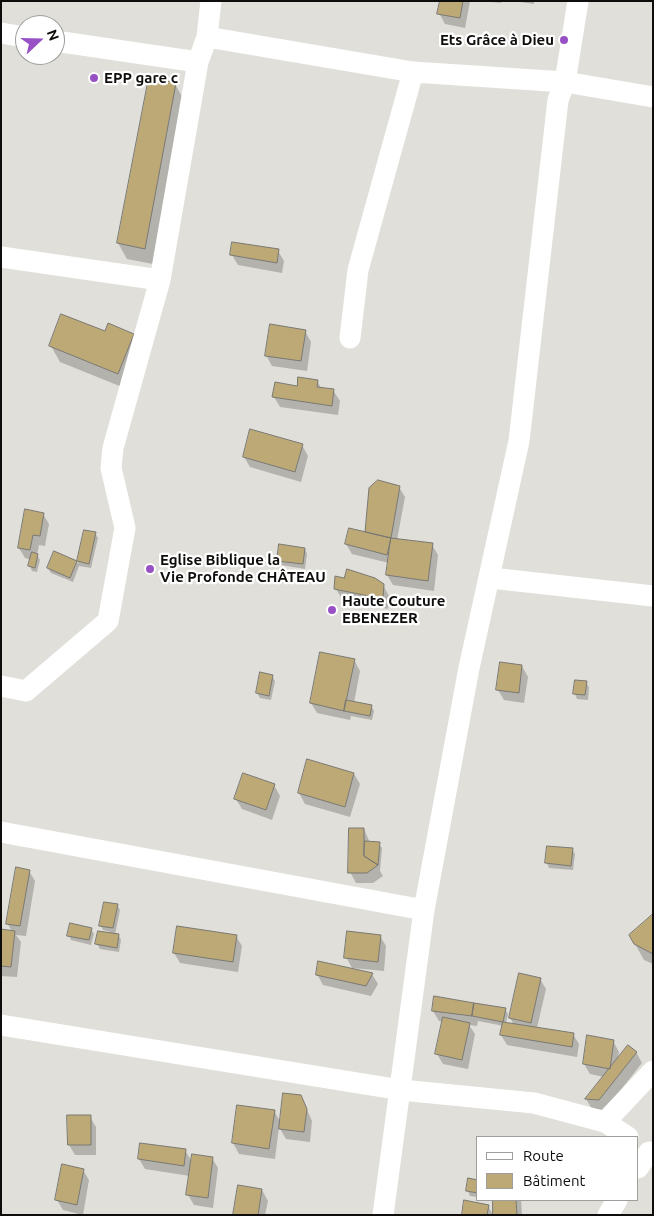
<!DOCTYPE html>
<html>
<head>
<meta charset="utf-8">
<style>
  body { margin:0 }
  #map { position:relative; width:654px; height:1216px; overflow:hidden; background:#e0dfd9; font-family:Ubuntu,sans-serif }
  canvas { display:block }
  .frame { position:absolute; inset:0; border:2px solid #0e0d0b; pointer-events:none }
  .legend { position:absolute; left:476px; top:1136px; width:162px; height:65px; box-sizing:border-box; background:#fff; border:1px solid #9f9e9d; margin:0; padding:6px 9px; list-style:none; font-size:15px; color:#0e0d0b }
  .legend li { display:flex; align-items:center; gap:10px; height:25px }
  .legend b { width:25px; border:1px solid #9f9e9d }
  .north { position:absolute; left:15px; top:15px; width:50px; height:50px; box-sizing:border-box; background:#fff; border:1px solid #9f9e9d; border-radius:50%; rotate:69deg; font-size:14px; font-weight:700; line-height:20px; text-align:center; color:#0e0d0b }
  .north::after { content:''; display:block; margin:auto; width:18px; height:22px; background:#9751c5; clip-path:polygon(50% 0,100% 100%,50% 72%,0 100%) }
</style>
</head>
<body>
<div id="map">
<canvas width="654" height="1216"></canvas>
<div class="frame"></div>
<ul class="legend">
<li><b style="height:6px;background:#fff"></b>Route</li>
<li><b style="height:14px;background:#bca975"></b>Bâtiment</li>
</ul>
<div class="north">N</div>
</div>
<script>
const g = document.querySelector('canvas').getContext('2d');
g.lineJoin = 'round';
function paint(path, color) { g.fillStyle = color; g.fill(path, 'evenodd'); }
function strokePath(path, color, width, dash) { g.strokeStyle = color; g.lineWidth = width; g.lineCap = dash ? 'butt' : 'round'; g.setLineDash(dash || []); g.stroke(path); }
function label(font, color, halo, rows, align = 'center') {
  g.font = font + ' Ubuntu,sans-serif'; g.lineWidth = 4.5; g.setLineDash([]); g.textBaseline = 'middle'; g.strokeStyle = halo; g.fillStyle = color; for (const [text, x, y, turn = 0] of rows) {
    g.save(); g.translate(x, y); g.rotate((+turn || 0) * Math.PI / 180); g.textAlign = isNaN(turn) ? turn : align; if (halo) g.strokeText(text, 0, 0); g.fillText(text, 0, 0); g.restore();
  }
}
paint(new Path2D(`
  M 441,1 L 470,1 L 465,28 L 445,24 L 439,13 Z
  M 481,1 L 501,1 L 501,3 Z
  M 513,1 L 534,1 L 534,4 Z
  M 175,84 L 184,100 L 153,264 L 127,259 L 118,243 Z
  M 278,251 L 284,261 L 282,273 L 238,265 L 232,255 Z
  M 305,331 L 311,342 L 307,371 L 272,366 L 266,355 Z
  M 105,333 L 134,335 L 142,350 L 127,389 L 60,362 L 51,346 Z
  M 317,381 L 322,389 L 333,390 L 340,401 L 338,415 L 280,407 L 274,397 Z
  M 302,445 L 308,456 L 301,482 L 250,467 L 244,457 Z
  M 399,487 L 405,497 L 397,540 L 432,545 L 438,555 L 434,591 L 393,585 L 387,575 L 389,563 L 352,554 L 346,544 L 366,534 Z
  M 43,514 L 49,524 L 45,546 L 39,545 L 37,555 L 40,560 L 37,572 L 32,571 L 30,566 L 31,560 L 25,558 L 19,548 Z
  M 85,531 L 95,533 L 98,538 L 91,568 L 79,566 L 73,582 L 51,573 L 48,568 L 54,553 L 78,563 Z
  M 305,549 L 307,554 L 305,569 L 281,565 L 278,560 Z
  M 383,585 L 389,596 L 388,609 L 342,599 L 336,589 Z
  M 354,660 L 360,671 L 354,703 L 371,706 L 374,711 L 372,720 L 351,716 L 350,720 L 317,713 L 311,703 Z
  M 522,666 L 528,677 L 524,703 L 504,700 L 498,690 Z
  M 272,676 L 275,681 L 271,700 L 260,698 L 257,693 Z
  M 586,683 L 589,687 L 588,700 L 577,699 L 575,694 Z
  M 354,774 L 360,784 L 350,817 L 305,804 L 299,793 Z
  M 274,785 L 280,796 L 272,820 L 242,809 L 236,799 Z
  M 364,829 L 370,843 L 379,844 L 382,848 L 380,871 L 383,876 L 373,883 L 356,883 L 350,872 Z
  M 548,847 L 572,849 L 575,854 L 573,870 L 549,868 L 547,863 Z
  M 29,871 L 35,881 L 26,936 L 16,935 L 21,942 L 17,977 L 1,976 L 1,930 L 12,932 L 8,924 Z
  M 117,905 L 120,910 L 115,935 L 119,936 L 121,940 L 119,952 L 100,949 L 97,944 L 111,932 L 103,930 L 101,926 Z
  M 653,916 L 653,964 L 644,960 L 635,944 Z
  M 91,929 L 94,934 L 91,945 L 71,940 L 69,935 Z
  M 236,936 L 242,946 L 238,972 L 180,963 L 174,953 Z
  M 380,936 L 386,946 L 384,971 L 352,968 L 346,957 Z
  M 317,974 L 372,974 L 378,984 L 371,996 L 323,985 Z
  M 540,979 L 546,989 L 537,1028 L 573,1034 L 579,1044 L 577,1057 L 507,1045 L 501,1035 L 504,1026 L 478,1021 L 477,1026 L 469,1025 L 475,1034 L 468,1069 L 443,1064 L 437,1054 L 443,1022 L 439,1021 L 433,1011 L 505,1009 L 508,1014 L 506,1023 L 514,1025 L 510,1018 Z
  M 613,1041 L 619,1052 L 618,1059 L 636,1052 L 642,1063 L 605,1110 L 592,1109 L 586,1099 L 604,1077 L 590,1074 L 584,1064 Z
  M 301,1096 L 312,1121 L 310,1142 L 286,1139 L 279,1127 L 275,1159 L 239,1154 L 233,1143 L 274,1111 L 281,1123 Z
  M 90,1117 L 96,1127 L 96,1155 L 75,1155 L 69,1145 Z
  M 185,1150 L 192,1162 L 212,1158 L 218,1168 L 213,1208 L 194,1205 L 188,1195 L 190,1176 L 145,1169 L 139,1159 Z
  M 83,1170 L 89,1180 L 83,1215 L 63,1210 L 57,1200 Z
  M 478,1181 L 478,1197 L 470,1196 L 468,1191 Z
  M 262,1190 L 268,1201 L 265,1215 L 234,1215 Z
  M 494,1200 L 521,1200 L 522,1215 L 495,1215 Z
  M 488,1206 L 493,1215 L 463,1215 Z`), '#0003');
const building = new Path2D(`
  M 440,1 L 463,1 L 460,18 L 437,14 Z
  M 149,77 L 176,83 L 145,249 L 117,243 Z
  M 232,242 L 279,249 L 277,263 L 230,255 Z
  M 61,314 L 105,331 L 108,323 L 134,334 L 118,374 L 49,346 Z
  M 270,324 L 306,330 L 301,361 L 265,356 Z
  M 298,377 L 318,380 L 317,387 L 334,389 L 332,406 L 272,397 L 275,382 L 297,386 Z
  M 250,429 L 303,444 L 295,472 L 243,457 Z
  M 378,480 L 400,486 L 391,538 L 365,532 L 369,488 Z
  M 25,509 L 44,513 L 40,536 L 33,535 L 30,550 L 18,548 Z
  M 349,528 L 391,538 L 387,555 L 345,544 Z
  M 84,530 L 96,532 L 89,564 L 77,561 Z
  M 391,538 L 433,543 L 428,581 L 386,575 Z
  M 279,544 L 305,548 L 303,564 L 277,561 Z
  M 54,551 L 77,561 L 70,578 L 47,568 Z
  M 32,552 L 38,554 L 35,568 L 28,566 Z
  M 347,569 L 375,578 L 384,584 L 383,599 L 334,589 L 335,576 L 344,578 Z
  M 320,652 L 355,659 L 344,711 L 310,703 Z
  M 500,662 L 522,665 L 519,693 L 496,690 Z
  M 260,672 L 273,675 L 269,696 L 256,693 Z
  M 575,680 L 587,681 L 585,695 L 573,694 Z
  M 346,700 L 372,705 L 370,716 L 344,711 Z
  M 307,759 L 354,773 L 345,807 L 298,793 Z
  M 243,773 L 275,784 L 266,810 L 234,799 Z
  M 349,828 L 364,828 L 364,856 L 378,865 L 367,873 L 348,873 Z
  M 365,841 L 380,842 L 378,865 L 364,856 Z
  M 547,846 L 573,848 L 571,866 L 545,863 Z
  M 16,867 L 30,870 L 20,926 L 6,924 Z
  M 104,902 L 118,904 L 113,928 L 99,926 Z
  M 653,914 L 653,954 L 634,944 L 629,935 Z
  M 70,923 L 92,928 L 89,940 L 67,936 Z
  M 177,926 L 237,935 L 233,962 L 173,953 Z
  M 1,929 L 15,931 L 11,967 L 1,966 Z
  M 98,931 L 119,934 L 117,948 L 95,944 Z
  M 347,931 L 381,935 L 378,962 L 344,958 Z
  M 318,961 L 373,973 L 366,986 L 316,975 Z
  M 519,973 L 541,978 L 531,1023 L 509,1018 Z
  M 434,996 L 474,1003 L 472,1016 L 432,1011 Z
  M 474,1003 L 506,1008 L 503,1022 L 472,1016 Z
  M 443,1017 L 470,1023 L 462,1060 L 435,1054 Z
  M 503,1022 L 574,1033 L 572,1047 L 500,1035 Z
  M 587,1035 L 614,1040 L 610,1069 L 583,1064 Z
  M 628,1045 L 637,1052 L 599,1100 L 585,1099 Z
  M 283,1093 L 301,1095 L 307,1109 L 304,1132 L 279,1129 Z
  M 237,1105 L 275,1110 L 269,1149 L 232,1143 Z
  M 67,1115 L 91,1115 L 91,1145 L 68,1145 Z
  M 140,1143 L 186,1149 L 184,1166 L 138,1159 Z
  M 192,1154 L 213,1157 L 208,1198 L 186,1195 Z
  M 62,1164 L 84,1169 L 77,1205 L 55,1200 Z
  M 468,1178 L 478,1180 L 478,1193 L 466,1191 Z
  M 238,1185 L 262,1189 L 258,1215 L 233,1215 Z
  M 464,1200 L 489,1205 L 487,1215 L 462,1215 Z
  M 493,1200 L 516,1200 L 517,1215 L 493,1215 Z`);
paint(building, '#bca975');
strokePath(building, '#7a7874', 1);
strokePath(new Path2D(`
  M 1,33 L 25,37
  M 207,37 L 413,72 L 565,82 L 653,97
  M 55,41 L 198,62
  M 1,257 L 160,280
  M 350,338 L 358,270 L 413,72
  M 491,578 L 653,596
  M 1,686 L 26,691 L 108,621 L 125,528 L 111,468 L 113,448 L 160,280 L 198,62 L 207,37 L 211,1
  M 1,832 L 424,910
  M 1,1025 L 401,1090 L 534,1103 L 605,1122 L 628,1137
  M 605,1122 L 653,1071
  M 638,1168 L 649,1152
  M 383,1215 L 424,910 L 469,668 L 519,441 L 558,100 L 565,82 L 578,1
  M 608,1215 L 617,1200`), '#fff', 21);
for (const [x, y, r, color] of [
  [564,40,5,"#9751c5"],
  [94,78,5,"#9751c5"],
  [150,569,5,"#9751c5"],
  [332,610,5,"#9751c5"]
]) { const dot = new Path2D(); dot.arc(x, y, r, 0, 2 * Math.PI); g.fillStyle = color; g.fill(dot); strokePath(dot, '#fff', 2); }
label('bold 15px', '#0e0d0b', '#fff', [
  ["Ets Grâce à Dieu",554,40,"right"],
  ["EPP gare c",104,78],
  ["Eglise Biblique la",160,560],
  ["Vie Profonde CHÂTEAU",160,577],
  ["Haute Couture",342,601],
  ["EBENEZER",342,618]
], 'left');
</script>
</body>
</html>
